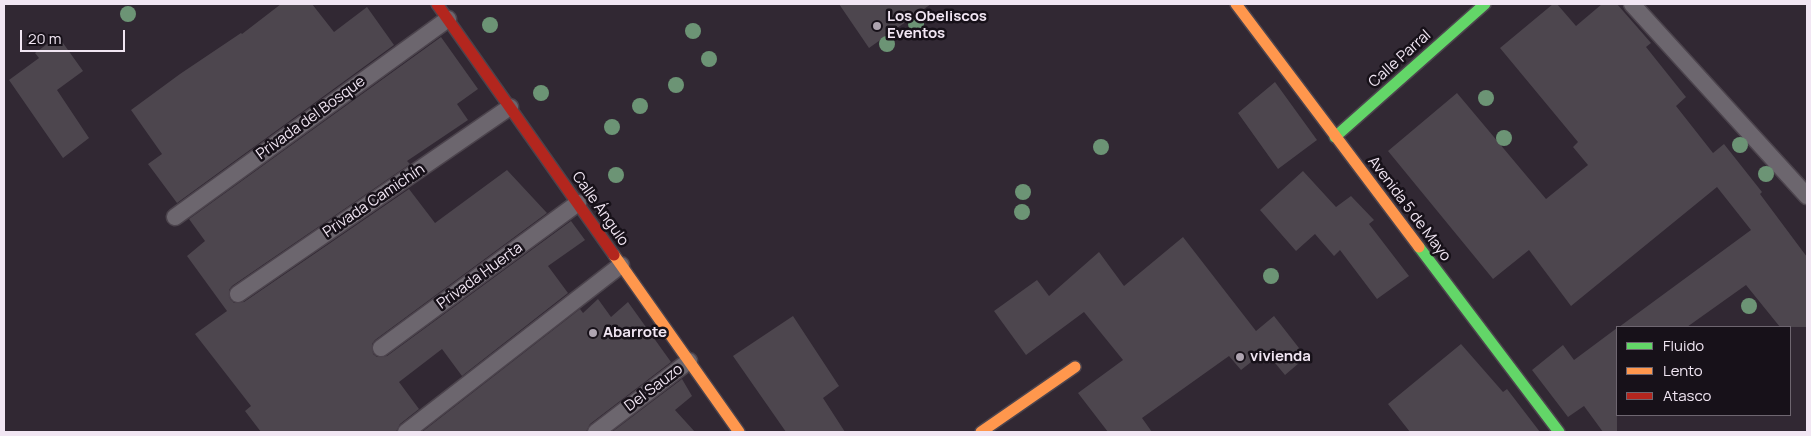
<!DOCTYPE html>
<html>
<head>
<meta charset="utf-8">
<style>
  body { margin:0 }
  #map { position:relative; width:1811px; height:436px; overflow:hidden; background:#312833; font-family:Manrope,sans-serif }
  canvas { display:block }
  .frame { position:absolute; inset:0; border:5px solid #f1e6f3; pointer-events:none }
  .legend { position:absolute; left:1616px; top:326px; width:175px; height:90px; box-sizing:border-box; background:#171119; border:1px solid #6e6670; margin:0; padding:6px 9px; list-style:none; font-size:15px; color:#f1e6f3 }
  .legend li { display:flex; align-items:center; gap:10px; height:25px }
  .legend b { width:25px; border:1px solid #6e6670 }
  .scale { position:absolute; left:20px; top:30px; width:105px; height:22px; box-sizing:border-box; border:2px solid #f1e6f3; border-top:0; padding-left:6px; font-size:15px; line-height:18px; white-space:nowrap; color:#f1e6f3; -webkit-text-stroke:4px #171119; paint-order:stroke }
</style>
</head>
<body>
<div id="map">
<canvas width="1811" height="436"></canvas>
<div class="frame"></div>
<ul class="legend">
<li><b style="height:6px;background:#63d668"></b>Fluido</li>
<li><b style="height:6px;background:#ff974d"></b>Lento</li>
<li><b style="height:6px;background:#b3261e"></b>Atasco</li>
</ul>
<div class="scale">20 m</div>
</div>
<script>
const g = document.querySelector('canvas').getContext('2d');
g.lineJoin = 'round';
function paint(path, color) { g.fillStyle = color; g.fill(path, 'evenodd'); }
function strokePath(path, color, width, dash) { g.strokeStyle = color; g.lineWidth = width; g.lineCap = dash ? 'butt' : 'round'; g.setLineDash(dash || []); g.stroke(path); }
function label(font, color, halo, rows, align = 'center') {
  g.font = font + ' Manrope,sans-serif'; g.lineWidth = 5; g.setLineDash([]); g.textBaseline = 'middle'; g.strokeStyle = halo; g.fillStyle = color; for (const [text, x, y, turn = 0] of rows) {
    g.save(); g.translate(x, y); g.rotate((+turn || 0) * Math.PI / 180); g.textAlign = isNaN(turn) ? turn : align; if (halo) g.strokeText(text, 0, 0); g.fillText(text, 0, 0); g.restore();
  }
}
paint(new Path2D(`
  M 281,4 L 312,4 L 334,32 L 367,7 L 394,45 L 177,203 L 148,164 L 162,154 L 131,110 L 180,74 L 241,33 L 242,34 Z
  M 839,4 L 931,4 L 869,48 Z
  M 1553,4 L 1557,4 L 1576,26 L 1602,4 L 1617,4 L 1651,43 L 1646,47 L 1686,97 L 1676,106 L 1713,153 L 1724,144 L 1762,192 L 1760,194 L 1807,257 L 1807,327 L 1780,327 L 1746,285 L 1687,327 L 1619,327 L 1751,230 L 1717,187 L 1571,306 L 1529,250 L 1493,279 L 1388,151 L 1457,93 L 1546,199 L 1588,165 L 1573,147 L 1578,142 L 1500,48 Z
  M 58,36 L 83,71 L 57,90 L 89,138 L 63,158 L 9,80 L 39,58 L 35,53 Z
  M 441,37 L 478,89 L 457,104 L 468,120 L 407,161 L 410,164 L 232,286 L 229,290 L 230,299 L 234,303 L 244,302 L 409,189 L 435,223 L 507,170 L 547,213 L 375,340 L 372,344 L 373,354 L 377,357 L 387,356 L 571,221 L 585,240 L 548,266 L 568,293 L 462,376 L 442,349 L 399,382 L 419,409 L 400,424 L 396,432 L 261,432 L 245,411 L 251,406 L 195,334 L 227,311 L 187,256 L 205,241 L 189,219 Z
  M 1275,82 L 1317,140 L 1278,169 L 1238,113 Z
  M 1303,171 L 1336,207 L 1351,196 L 1374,220 L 1369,224 L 1409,276 L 1377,299 L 1340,250 L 1334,256 L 1315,234 L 1296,251 L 1260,210 Z
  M 1183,237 L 1256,331 L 1274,316 L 1306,357 L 1285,375 L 1265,351 L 1241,370 L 1229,356 L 1142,418 L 1152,432 L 1108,432 L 1078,393 L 1123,360 L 1084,312 L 1026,355 L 994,311 L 1037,280 L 1049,296 L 1099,252 L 1124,286 Z
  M 598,299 L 611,317 L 628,302 L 671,362 L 590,424 L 586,432 L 422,432 L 580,309 L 583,313 Z
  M 793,316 L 839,386 L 823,398 L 845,432 L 786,432 L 733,356 Z
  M 1617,328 L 1617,432 L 1603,432 L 1584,406 L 1568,417 L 1532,370 L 1563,345 L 1574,360 Z
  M 1461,344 L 1503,392 L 1507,389 L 1540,432 L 1410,432 L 1388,404 Z
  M 682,379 L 692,396 L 675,410 L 695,432 L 612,432 Z`), '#4d464e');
const lane = new Path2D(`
  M 1632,4 L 1807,196
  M 175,217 L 448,19
  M 238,294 L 510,107
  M 381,348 L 578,203
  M 406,432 L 621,265
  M 596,432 L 689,361`);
const fast = new Path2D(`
  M 1335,137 L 1485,4
  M 1419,247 L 1559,432`);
const slow = new Path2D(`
  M 1236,4 L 1419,247
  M 614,255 L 739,432
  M 981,432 L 1075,367`);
const jam = new Path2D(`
  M 437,4 L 614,255`);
strokePath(lane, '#4c444d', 19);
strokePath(fast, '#4c444d', 14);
strokePath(slow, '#4c444d', 14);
strokePath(jam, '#4c444d', 14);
strokePath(lane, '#6c666e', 16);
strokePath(fast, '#63d668', 11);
strokePath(slow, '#ff974d', 11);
strokePath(jam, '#b3261e', 11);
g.fillStyle = '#6c9475';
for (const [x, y] of [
  [128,14],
  [916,24],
  [490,25],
  [693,31],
  [887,44],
  [709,59],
  [676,85],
  [541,93],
  [1486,98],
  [640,106],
  [612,127],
  [1504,138],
  [1740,145],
  [1101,147],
  [1766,174],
  [616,175],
  [1023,192],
  [1022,212],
  [1271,276],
  [1749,306]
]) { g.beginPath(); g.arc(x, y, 8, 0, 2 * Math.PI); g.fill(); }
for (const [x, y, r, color] of [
  [877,26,5,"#aea4b0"],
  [593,333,5,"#aea4b0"],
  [1240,357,5,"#aea4b0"]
]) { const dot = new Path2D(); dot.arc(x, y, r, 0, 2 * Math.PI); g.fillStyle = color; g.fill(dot); strokePath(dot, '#171119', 2); }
label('bold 15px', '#f1e6f3', '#171119', [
  ["Los Obeliscos",887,17],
  ["Eventos",887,34],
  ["Abarrote",603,333],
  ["vivienda",1250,357]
], 'left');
label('15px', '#f1e6f3', '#171119', [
  ["Calle Parral",1400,59,-42],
  ["Privada del Bosque",311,118,-36],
  ["Privada Camichín",374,201,-34],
  ["Calle Ángulo",600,209,55],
  ["Avenida 5 de Mayo",1409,209,53],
  ["Privada Huerta",480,276,-36],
  ["Del Sauzo",654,388,-37]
]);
</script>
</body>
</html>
